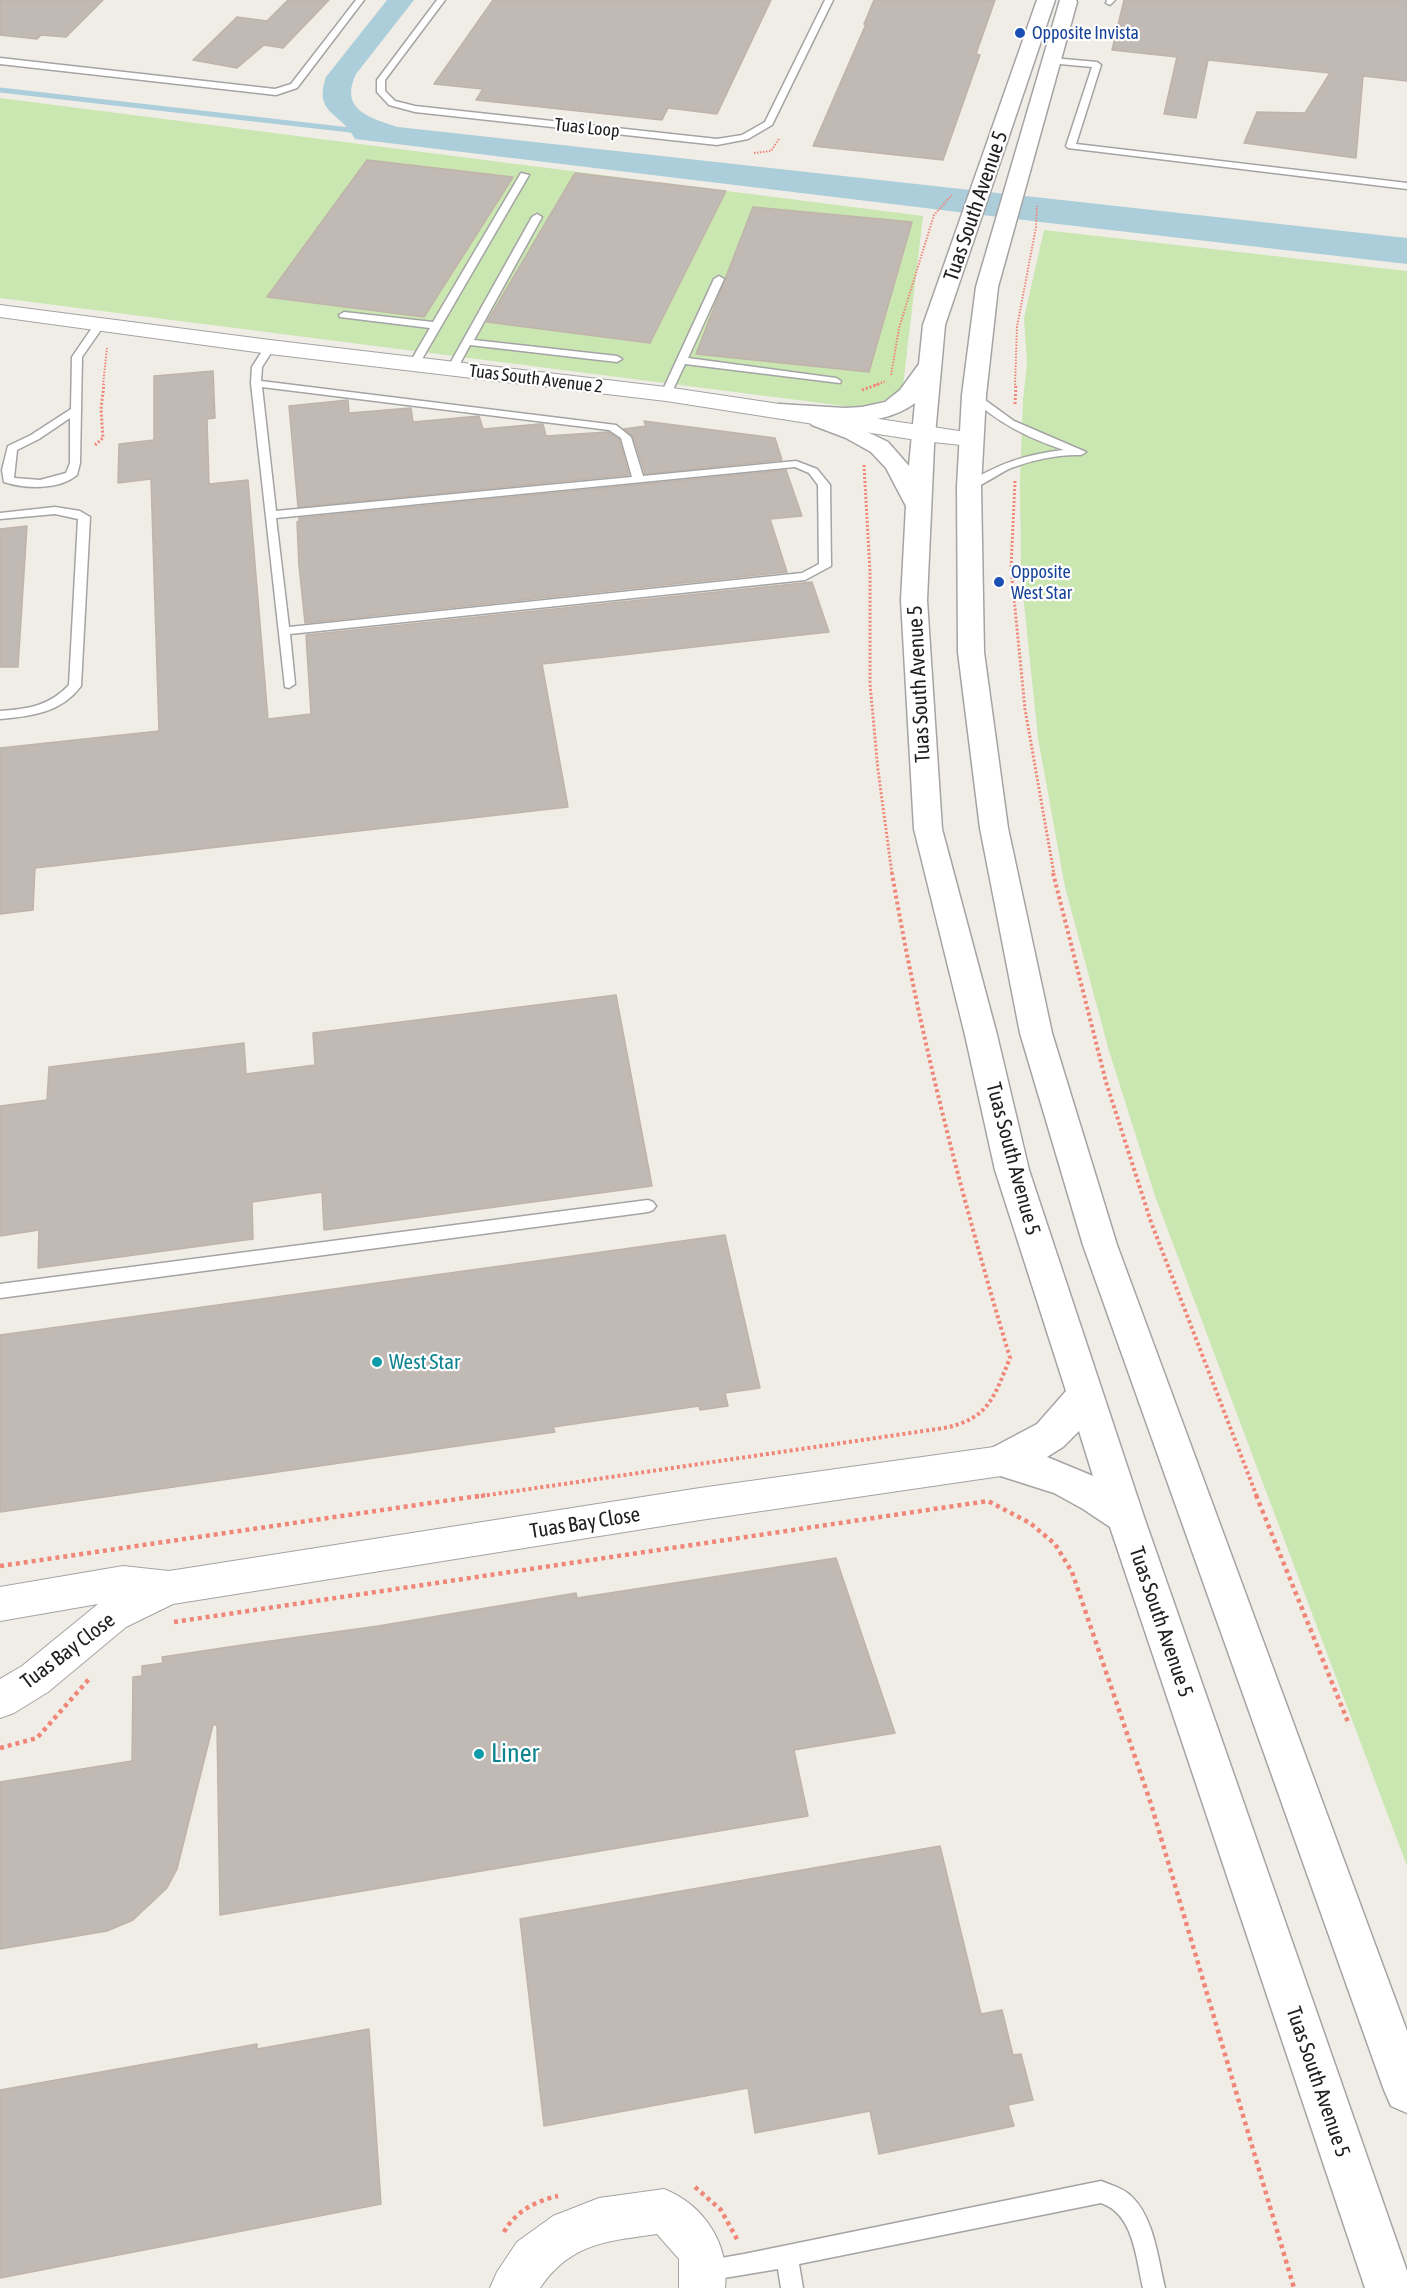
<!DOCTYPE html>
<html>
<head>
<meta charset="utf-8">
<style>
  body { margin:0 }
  canvas { display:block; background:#f0ede7 }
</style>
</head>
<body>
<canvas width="1407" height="2288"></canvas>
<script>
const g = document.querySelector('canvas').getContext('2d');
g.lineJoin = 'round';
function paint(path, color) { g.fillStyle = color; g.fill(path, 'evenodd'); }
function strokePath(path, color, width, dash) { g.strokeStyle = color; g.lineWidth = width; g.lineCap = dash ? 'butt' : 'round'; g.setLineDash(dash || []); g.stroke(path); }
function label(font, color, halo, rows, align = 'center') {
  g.font = font + ' "Asap Condensed",sans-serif'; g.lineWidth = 4.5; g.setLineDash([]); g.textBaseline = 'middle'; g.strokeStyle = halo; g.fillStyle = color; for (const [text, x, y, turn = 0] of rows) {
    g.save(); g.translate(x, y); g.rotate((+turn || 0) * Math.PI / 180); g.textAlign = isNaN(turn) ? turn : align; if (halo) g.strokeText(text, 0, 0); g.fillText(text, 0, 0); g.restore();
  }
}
paint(new Path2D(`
  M 0,98 L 923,216 L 902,394 L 860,408 L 0,298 Z
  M 1044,230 L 1407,271 L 1407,1866 L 1155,1196 L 1109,1051 L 1065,887 L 1038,738 L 1021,575 L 1020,481 L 1023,400 L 1027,364 L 1024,318 Z`), '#cae6b1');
paint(new Path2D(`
  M 387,0 L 414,0 L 356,74 C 339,110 370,118 398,127 L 1407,238 L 1407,264 L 1049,223 L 355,139 C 342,112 313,115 326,77 Z`), '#abceda');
strokePath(new Path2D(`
  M 0,90 L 350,130`), '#abceda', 5);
const building = new Path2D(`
  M 0,0 L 103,0 L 66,37 L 41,35 L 37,39 L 0,35 Z
  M 288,0 L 329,0 L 283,48 L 264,45 L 237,68 L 193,60 L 237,17 L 267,21 Z
  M 493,0 L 771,0 L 717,114 L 668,108 L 662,120 L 476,100 L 483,89 L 434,84 Z
  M 874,0 L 995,0 L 976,54 L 980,55 L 943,160 L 813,146 L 866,24 L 864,24 Z
  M 1124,0 L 1407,0 L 1407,81 L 1363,76 L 1356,158 L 1244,143 L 1257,112 L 1305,113 L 1330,73 L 1208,60 L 1196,118 L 1164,114 L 1177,57 L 1112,50 Z
  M 367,160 L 513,177 L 424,317 L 267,297 Z
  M 575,173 L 726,191 L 650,343 L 487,322 Z
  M 753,207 L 912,222 L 869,372 L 696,354 Z
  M 213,371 L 215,418 L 207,419 L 209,484 L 248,480 L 268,719 L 311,714 L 306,635 L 812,582 L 829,632 L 542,664 L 568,807 L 35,868 L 33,910 L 0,914 L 0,748 L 159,731 L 151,479 L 118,483 L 119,444 L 154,440 L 154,376 Z
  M 348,400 L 349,413 L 411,408 L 413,422 L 479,416 L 483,429 L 540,424 L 543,424 L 546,436 L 608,432 L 619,439 L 629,475 L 298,507 L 289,406 Z
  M 644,421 L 775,438 L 782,460 L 645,474 L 633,436 L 624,429 L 646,426 Z
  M 786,470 L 802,516 L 770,519 L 787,572 L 305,623 L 299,566 L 297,522 L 299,521 L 299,518 Z
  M 27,526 L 18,667 L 0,667 L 0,529 Z
  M 616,995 L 652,1186 L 324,1230 L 322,1192 L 252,1202 L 253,1239 L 38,1268 L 39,1230 L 0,1236 L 0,1106 L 47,1100 L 49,1067 L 244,1043 L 246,1074 L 315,1065 L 313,1033 Z
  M 725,1235 L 760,1388 L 725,1393 L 728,1406 L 700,1410 L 699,1406 L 553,1427 L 555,1432 L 0,1512 L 0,1335 Z
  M 836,1558 L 895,1733 L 794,1750 L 808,1816 L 220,1915 L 217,1725 L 213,1725 L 177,1869 L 167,1888 L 133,1920 L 107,1931 L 0,1949 L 0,1782 L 132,1761 L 133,1677 L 142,1676 L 142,1666 L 163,1663 L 162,1657 L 249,1644 L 378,1626 L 576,1593 L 577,1598 Z
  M 940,1846 L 981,2014 L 1002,2010 L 1013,2055 L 1021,2054 L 1033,2100 L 1008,2105 L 1014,2126 L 879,2154 L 870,2111 L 755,2133 L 748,2088 L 544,2126 L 520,1919 Z
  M 369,2029 L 381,2204 L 0,2278 L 0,2090 L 257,2044 L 257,2049 Z`);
paint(building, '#c0b9b4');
strokePath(building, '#c0b4aa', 1.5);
const service = new Path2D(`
  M 356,0 L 364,0 L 297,88 L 276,95 L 0,64 L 0,58 L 275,89 L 291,84 Z
  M 437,0 L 445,0 L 385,80 L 385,91 L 395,101 L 415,106 L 717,139 L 742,135 L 765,122 L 825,0 L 833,0 L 772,125 L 748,139 L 717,145 L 415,112 L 389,105 L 377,92 L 377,80 Z
  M 1107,0 L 1115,0 L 1110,5 L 1106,3 Z
  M 1052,58 L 1097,62 L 1101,65 L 1076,144 L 1407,183 L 1407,189 L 1068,148 L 1066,146 L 1092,67 L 1049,63 L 1049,59 Z
  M 521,173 L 529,175 L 418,366 L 409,364 L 430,328 L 340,317 L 339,315 L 344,312 L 433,322 Z
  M 537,214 L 542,217 L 474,340 L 617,356 L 622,359 L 617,362 L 470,345 L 456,371 L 448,371 L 447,369 L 532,217 Z
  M 719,276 L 724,279 L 688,358 L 836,378 L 841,381 L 840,383 L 685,364 L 670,396 L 662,396 L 661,394 L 714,279 Z
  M 96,322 L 105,324 L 82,357 L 80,463 L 77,475 C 59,490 25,489 4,482 L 2,470 L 8,446 L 31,435 L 71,409 L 72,357 ZM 70,418 L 70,463 L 66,473 L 40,480 L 14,478 L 17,450 L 39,439 Z
  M 270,344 L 275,347 L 262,367 L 261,381 L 616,425 L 631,437 L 643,476 L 796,461 L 817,469 L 830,485 L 831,566 L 805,580 L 290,634 L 295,684 L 289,688 L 285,687 L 251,383 L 252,367 L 266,345 ZM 262,387 L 609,430 L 621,438 L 632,477 L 276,511 ZM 795,467 L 809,473 L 818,485 L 819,564 L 802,573 L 289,627 L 276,518 Z
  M 974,392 L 1014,421 L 1086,452 L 1081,455 C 1059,454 1032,460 1011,468 C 999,473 976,491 965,489 L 965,485 C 996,464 1027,454 1064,450 C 1028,438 998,423 970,397 L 969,395 Z
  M 55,507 L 80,511 L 90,517 L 81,686 C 61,713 31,716 0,719 L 0,711 C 28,709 49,706 69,685 L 78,519 L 55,514 L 0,519 L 0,513 Z
  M 648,1200 L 653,1202 L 656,1206 L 653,1210 L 648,1212 L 0,1298 L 0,1284 Z
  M 1101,2181 C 1111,2185 1123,2188 1131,2196 C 1154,2217 1158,2259 1165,2288 L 1143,2288 C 1136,2259 1134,2214 1101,2203 L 799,2264 L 803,2288 L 781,2288 L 778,2269 L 706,2281 L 698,2278 L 695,2270 L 698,2262 L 744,2254 Z`);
const minor = new Path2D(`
  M 0,305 L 270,340 L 666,387 L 979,434 L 982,439 L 979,444 L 971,446 L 923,441 L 666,401 L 270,354 L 0,317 Z
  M 1001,1446 L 1014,1450 L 1019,1461 L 1014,1472 L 1001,1476 L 700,1520 L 173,1604 L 126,1627 L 48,1692 L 14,1713 L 0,1718 L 0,1679 L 22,1666 L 98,1604 L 0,1621 L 0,1587 L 123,1566 L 169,1571 L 700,1488 Z
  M 664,2189 C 704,2205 730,2244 725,2288 L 679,2288 L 679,2259 L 657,2234 C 608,2241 570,2243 540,2288 L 490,2288 L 497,2272 L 517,2242 L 553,2216 L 599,2198 Z`);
const tertiary = new Path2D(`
  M 1037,0 L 1055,0 L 945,325 L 934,446 L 927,600 L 942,829 L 997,1035 L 1029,1170 L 1144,1517 L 1407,2271 L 1407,2288 L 1365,2288 L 1110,1527 L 1083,1509 L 1054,1493 L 988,1472 L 982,1461 L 988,1450 L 1037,1424 L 1066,1391 L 995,1170 L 965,1035 L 914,829 L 901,600 L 906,506 L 886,468 L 871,452 L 846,438 L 812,425 L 808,420 L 771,416 L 767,411 L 771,406 L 779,404 L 845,408 L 862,407 L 885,402 L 900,390 L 919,364 L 923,325 ZM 915,403 L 909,466 L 888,442 L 847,422 C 871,421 895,418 915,403 ZM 1079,1431 L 1093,1476 L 1047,1457 L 1063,1447 Z
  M 1060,0 L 1076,0 L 1077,2 L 998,287 L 986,395 L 981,487 L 984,652 L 1008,828 L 1052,1033 L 1117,1245 L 1407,2031 L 1407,2113 L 1391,2106 L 1384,2090 L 1083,1245 L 1020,1033 L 980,828 L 958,652 L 957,487 L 962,395 L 976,287 Z`);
strokePath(service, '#a4a4a4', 3);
strokePath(minor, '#a4a4a4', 2);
strokePath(tertiary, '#a4a4a4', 3);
strokePath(new Path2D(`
  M 754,153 L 771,151 L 779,139
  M 891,375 L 899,328 L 934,215 L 952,195
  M 103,385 L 107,348
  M 875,385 L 886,381
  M 1015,385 L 1017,327 L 1036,227 L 1037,206`), '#f08678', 2, [1.5, 1.5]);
strokePath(new Path2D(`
  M 862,390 L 879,384
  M 1015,404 L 1016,384
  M 95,445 L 103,438 L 101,409 L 104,384
  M 864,465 L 870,572 L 870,684 L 878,770 L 892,874
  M 1015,481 L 1011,568 L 1025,709 L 1054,874`), '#f08678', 3, [2, 2]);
strokePath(new Path2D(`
  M 1053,873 L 1106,1082 L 1151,1222 L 1257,1497
  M 475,1497 L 944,1428 C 989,1419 994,1397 1010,1358 C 962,1198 920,1038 892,873`), '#f08678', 4, [3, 3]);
strokePath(new Path2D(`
  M 1256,1495 L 1348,1722
  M 0,1566 L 485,1495
  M 174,1622 L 988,1501 L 1030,1523 L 1055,1544 L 1072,1572 L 1151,1804 L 1294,2288
  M 0,1748 L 37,1738 L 90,1678
  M 695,2187 L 721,2210 L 738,2241
  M 504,2232 C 515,2212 535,2201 558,2196`), '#f08678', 4.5, [4, 4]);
paint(service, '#fff');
paint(minor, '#fff');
paint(tertiary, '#fff');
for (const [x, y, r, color] of [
  [1020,33,6,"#1a4fb4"],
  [999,582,6,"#1a4fb4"],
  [377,1362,6,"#0f9aa8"],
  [479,1754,6,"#0f9aa8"]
]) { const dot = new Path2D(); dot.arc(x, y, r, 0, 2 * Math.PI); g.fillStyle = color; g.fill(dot); strokePath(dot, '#fff', 2); }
label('18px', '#164399', '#fff', [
  ["Opposite Invista",1032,33],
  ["Opposite",1011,572],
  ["West Star",1011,593]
], 'left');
label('18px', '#202020', '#fff', [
  ["Tuas Loop",587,128,6],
  ["Tuas South Avenue 2",536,379,7]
]);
label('21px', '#202020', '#fff', [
  ["Tuas South Avenue 5",976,206,-71],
  ["Tuas South Avenue 5",919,684,-93],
  ["Tuas South Avenue 5",1013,1159,75],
  ["Tuas Bay Close",585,1523,-9],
  ["Tuas South Avenue 5",1161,1622,71],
  ["Tuas Bay Close",68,1651,-37],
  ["Tuas South Avenue 5",1318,2082,71]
]);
label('21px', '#0d838f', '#fff', [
  ["West Star",389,1362]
], 'left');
label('26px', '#0d838f', '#fff', [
  ["Liner",491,1754]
], 'left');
</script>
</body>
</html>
